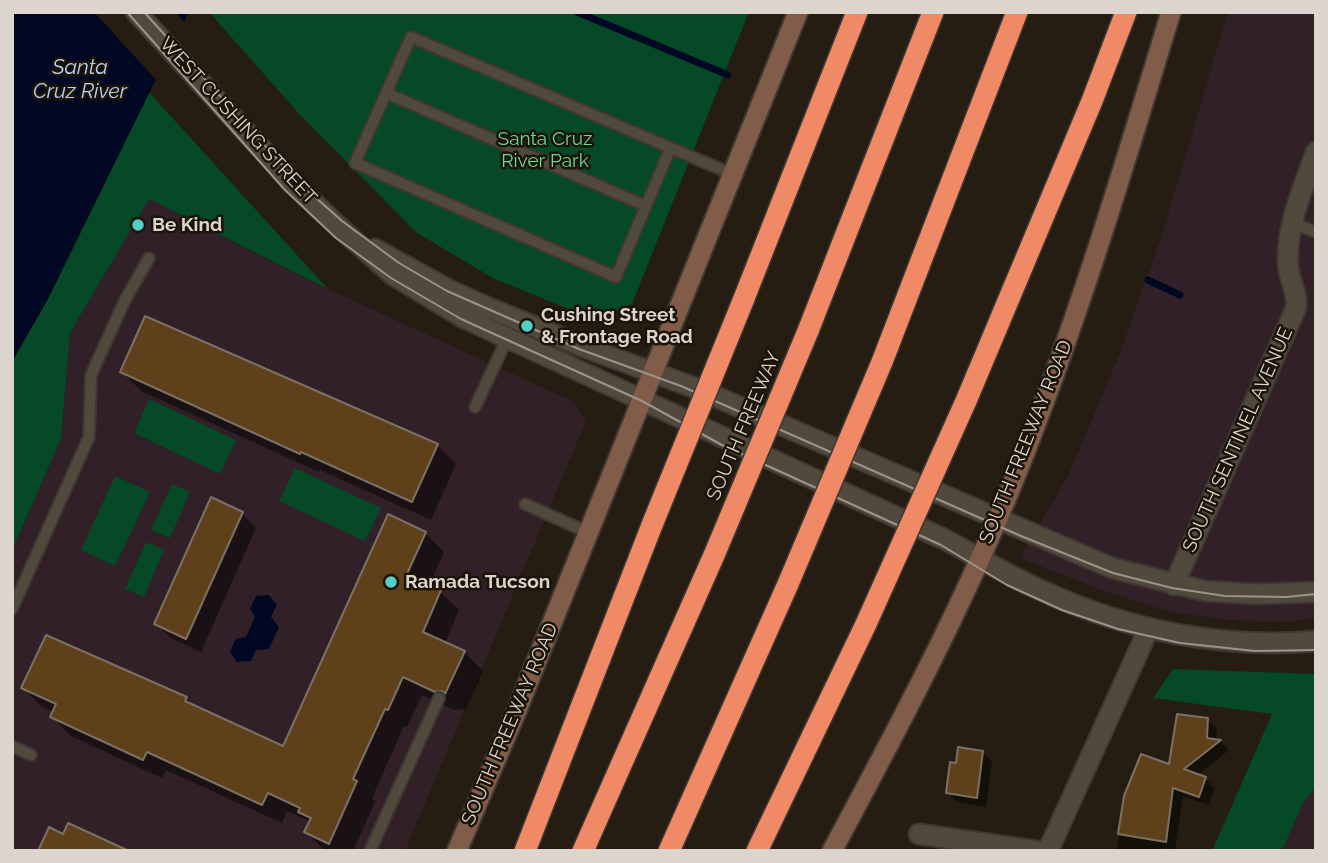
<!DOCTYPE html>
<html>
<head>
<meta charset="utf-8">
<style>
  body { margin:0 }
  #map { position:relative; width:1328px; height:863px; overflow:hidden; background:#251d12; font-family:Raleway,sans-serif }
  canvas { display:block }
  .frame { position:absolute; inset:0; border:14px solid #dbd5ce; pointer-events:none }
</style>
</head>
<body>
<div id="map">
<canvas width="1328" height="863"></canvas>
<div class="frame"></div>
</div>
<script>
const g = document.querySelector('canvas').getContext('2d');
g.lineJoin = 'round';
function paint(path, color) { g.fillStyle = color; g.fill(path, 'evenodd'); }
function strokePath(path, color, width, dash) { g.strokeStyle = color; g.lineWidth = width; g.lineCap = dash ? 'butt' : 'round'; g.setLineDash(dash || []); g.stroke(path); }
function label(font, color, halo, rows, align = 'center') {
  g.font = font + ' Raleway,sans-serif'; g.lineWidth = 5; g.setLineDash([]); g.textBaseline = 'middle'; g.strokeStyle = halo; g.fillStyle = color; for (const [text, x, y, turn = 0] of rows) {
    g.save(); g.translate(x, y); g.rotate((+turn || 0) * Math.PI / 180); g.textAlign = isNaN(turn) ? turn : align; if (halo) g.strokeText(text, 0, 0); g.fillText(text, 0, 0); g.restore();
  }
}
paint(new Path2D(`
  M 1228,12 L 1316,12 L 1316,618 L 1285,622 L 1226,620 L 1167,611 L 1099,589 L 1020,558 L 1068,476 L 1120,353 L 1161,238 Z
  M 149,199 L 328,289 L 574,402 L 586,421 L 405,851 L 12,851 L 12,550 L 61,439 L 70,333 Z
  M 1316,787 L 1316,851 L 1282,851 L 1303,803 Z`), '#312028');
paint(new Path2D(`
  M 12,12 L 76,12 L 328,289 L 149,199 L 70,333 L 61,439 L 12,550 Z
  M 209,12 L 749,12 L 632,304 L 595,320 L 493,278 L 417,233 L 301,116 Z
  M 149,399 L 236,440 L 220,474 L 134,433 Z
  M 295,468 L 381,508 L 365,541 L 279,501 Z
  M 115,476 L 150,492 L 115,566 L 81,550 Z
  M 172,484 L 190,492 L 170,538 L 151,530 Z
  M 146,542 L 164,550 L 144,597 L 125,589 Z
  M 1173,669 L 1316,674 L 1316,787 L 1303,803 L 1282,851 L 1212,851 L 1272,714 L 1153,698 Z`), '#054927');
paint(new Path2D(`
  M 12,12 L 189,12 L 48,299 L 12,362 Z
  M 269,595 L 277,605 L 271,617 L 279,627 L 269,649 L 256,650 L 251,661 L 237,662 L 230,652 L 236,639 L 246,637 L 255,617 L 250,609 L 256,596 Z`), '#000824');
paint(new Path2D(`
  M 94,12 L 175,12 L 187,25 L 158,82 Z`), '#251d12');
paint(new Path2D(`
  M 122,372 L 437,445 L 456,464 L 431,520 L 320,470 L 319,472 L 141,391 Z
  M 242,513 L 256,528 L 201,652 L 171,638 L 156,624 Z
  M 425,533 L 444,552 L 429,586 L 440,592 L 459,610 L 445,643 L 464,652 L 483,671 L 465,711 L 462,709 L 455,710 L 422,695 L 407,727 L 404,726 L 372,798 L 375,802 L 353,851 L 325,851 L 306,832 L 311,822 L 287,811 L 282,823 L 166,770 L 162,778 L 71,736 L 52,717 L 54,712 L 42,707 L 23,688 L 47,637 L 186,698 L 196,708 L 284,748 Z
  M 1207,720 L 1217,729 L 1216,741 L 1220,741 L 1229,750 L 1197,776 L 1205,779 L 1215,788 L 1209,805 L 1183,796 L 1175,850 L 1161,848 L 1159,851 L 1116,851 L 1126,796 L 1171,766 Z
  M 983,752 L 992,762 L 986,807 L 957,802 L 948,792 L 958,765 Z`), '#0007');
strokePath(new Path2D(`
  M 577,12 L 728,75
  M 1148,280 L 1180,295`), '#000824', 7);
const building = new Path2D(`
  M 145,316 L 438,444 L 412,502 L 301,452 L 300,454 L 120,372 Z
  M 211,497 L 243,512 L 186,639 L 154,624 Z
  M 388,514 L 426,532 L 407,574 L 441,590 L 423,632 L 465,651 L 445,694 L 442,691 L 435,692 L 403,677 L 388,710 L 385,709 L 353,779 L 357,781 L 329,844 L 304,832 L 311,818 L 298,812 L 300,808 L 268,793 L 262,805 L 147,752 L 143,760 L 50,717 L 56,704 L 21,688 L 46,635 L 187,697 L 185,701 L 283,746 Z
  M 1177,714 L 1208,718 L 1207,738 L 1221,740 L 1184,769 L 1206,777 L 1199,797 L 1173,788 L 1166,842 L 1118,834 L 1124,796 L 1141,754 L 1169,764 Z
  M 958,747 L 983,751 L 977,798 L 946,793 L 950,762 L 956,763 Z
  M 68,823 L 129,851 L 38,851 L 49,827 L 63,834 Z`);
paint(building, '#5e411b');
strokePath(building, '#7b7064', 2);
const service = new Path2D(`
  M 386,93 L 646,206
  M 670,149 L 616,277 L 355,163 L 411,37 L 732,174
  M 1292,223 L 1316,232
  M 475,407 L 507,339
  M 525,504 L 589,533
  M 12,609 L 89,437 L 91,375 L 125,300 L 149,258
  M 12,746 L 31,755
  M 370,851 L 439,698`);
const minor = new Path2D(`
  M 1174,585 L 1296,308 C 1298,293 1289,280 1288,265 C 1286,226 1303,188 1316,152
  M 919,834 L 1036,851
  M 1048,851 L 1149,628`);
const tertiary = new Path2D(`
  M 136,12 L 293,183 L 340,228 L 393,275 L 462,317 L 946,540 C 979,558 1011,577 1045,592 C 1129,631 1224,649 1316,641
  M 375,249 L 449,290 L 489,308 L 581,346 L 698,389 L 1112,568 L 1205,591 L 1256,594 L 1316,592`);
const secondary = new Path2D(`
  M 457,851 L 517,710 L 798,12
  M 832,851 C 897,730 962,608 1014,480 C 1076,327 1123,170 1171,12`);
const motorway = new Path2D(`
  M 743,301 L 857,12
  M 808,331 L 933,12
  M 882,362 L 1017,12
  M 966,401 L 1092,101 L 1126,12
  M 525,851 L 652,525
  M 583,851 L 715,553
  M 669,851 L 788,584
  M 757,851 L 866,624`);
strokePath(service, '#3f3832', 14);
strokePath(minor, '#3f3832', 23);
strokePath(tertiary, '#3f3832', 23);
strokePath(secondary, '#3f3832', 23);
strokePath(motorway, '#3f3832', 24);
strokePath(service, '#52493d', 10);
strokePath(minor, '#52493d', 19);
strokePath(tertiary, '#52493d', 19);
strokePath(secondary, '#815c49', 19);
strokePath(motorway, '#f08966', 21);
strokePath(new Path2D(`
  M 127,12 L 285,190 L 336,238 L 391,278 L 461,319 L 642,401 L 722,445 L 941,545 L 1007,585 L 1062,610 L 1118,629 L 1180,643 L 1255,651 L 1316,650
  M 144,12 L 297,181 L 342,221 L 399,263 L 447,291 L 579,349 L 681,386 L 1021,536 L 1113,573 L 1172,588 L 1225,596 L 1286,597 L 1316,594`), '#9b948c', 2);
const motorwayBridge = new Path2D(`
  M 652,525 L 743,301
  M 715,553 L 808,331
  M 788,584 L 882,362
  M 866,624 L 966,401`);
strokePath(motorwayBridge, '#3f3832', 24, []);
strokePath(motorwayBridge, '#f08966', 21);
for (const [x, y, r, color] of [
  [138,225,7,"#55cec6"],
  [527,326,7,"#55cec6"],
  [391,582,7,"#55cec6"]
]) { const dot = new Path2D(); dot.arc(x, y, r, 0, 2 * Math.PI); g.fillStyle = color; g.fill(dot); strokePath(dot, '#1c1309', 2.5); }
label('19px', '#dbd5ce', '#1c1309', [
  ["WEST CUSHING STREET",238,121,47],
  ["SOUTH FREEWAY",744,426,-67],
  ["SOUTH SENTINEL AVENUE",1238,440,-66],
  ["SOUTH FREEWAY ROAD",1026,442,-68],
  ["SOUTH FREEWAY ROAD",510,724,-67]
]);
label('19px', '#6ad996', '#1c1309', [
  ["Santa Cruz",545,139],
  ["River Park",545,161]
]);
label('bold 19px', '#dbd5ce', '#1c1309', [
  ["Be Kind",152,225],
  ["Cushing Street",541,315],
  ["& Frontage Road",541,337],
  ["Ramada Tucson",405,582]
], 'left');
label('italic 21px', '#b7d2f5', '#1c1309', [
  ["Santa",80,68],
  ["Cruz River",80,92]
]);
</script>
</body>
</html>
